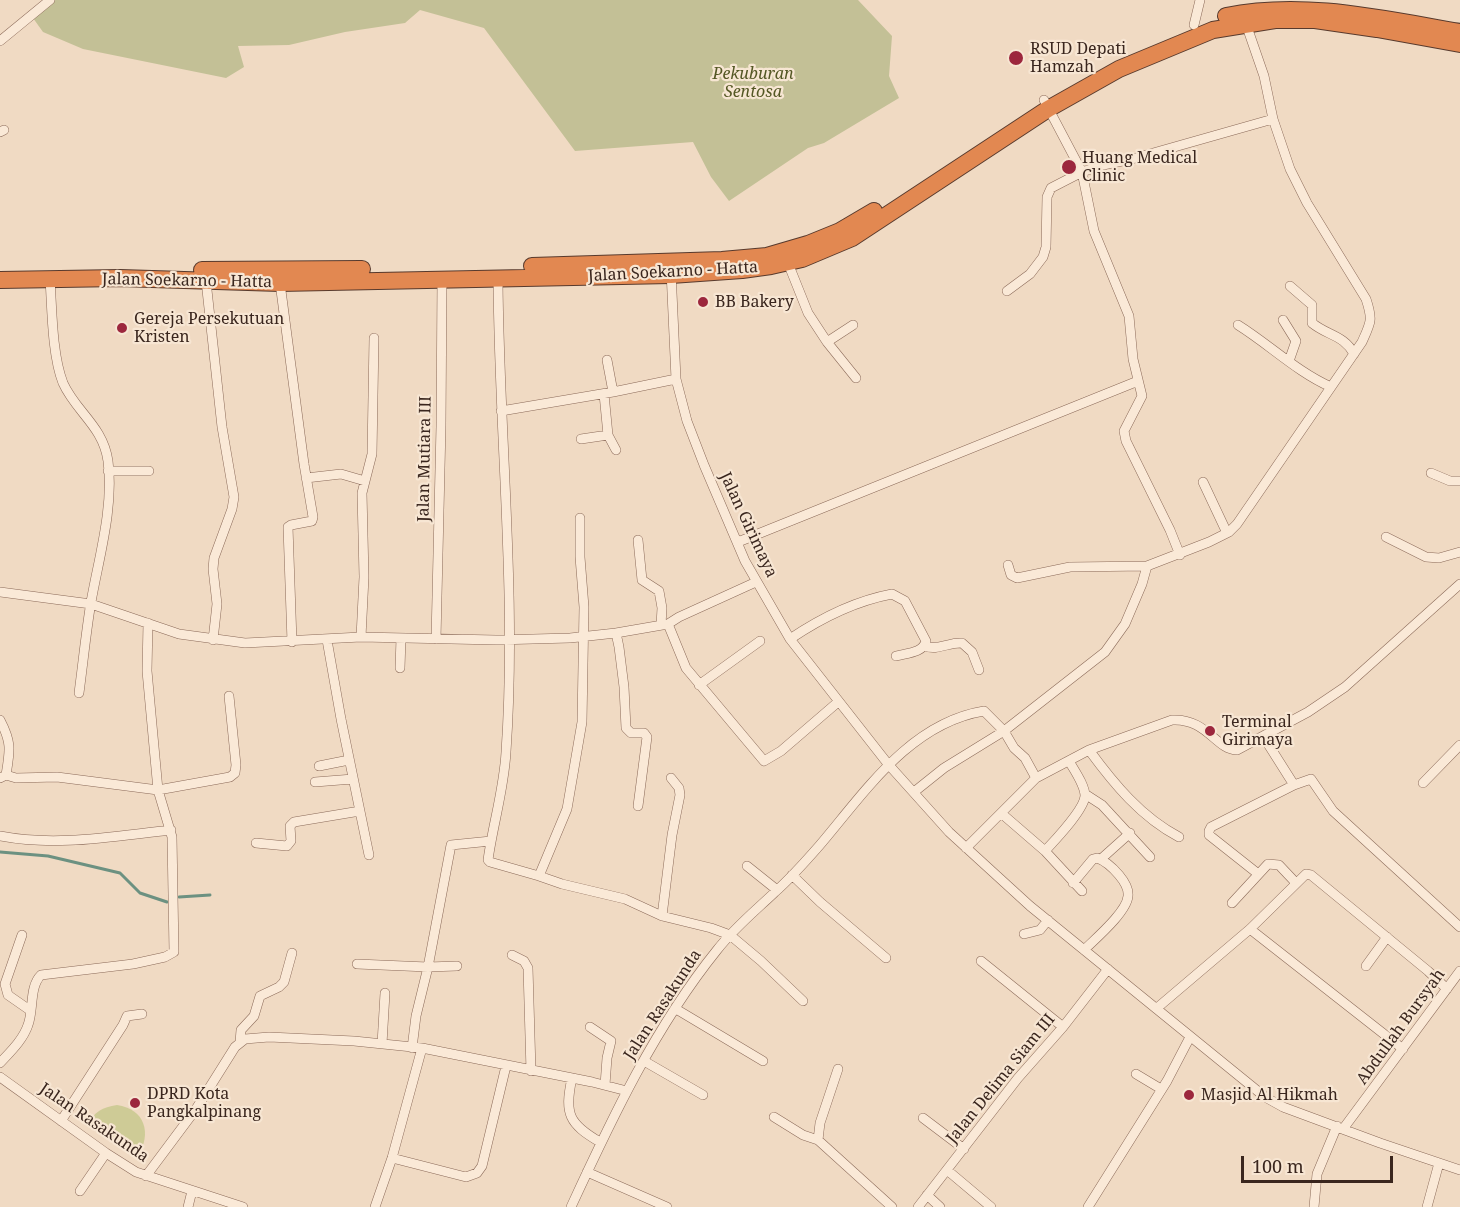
<!DOCTYPE html>
<html>
<head>
<meta charset="utf-8">
<style>
  body { margin:0 }
  #map { position:relative; width:1460px; height:1207px; overflow:hidden; background:#f0dac3; font-family:"Noto Serif",serif }
  canvas { display:block }
  .scale { position:absolute; left:1241px; top:1156px; width:152px; height:27px; box-sizing:border-box; border:3px solid #3a261e; border-top:0; padding-left:8px; font-size:18px; line-height:21px; white-space:nowrap; color:#3a261e; -webkit-text-stroke:4px #f7e6d3; paint-order:stroke }
</style>
</head>
<body>
<div id="map">
<canvas width="1460" height="1207"></canvas>
<div class="scale">100 m</div>
</div>
<script>
const g = document.querySelector('canvas').getContext('2d');
g.lineJoin = 'round';
function paint(path, color) { g.fillStyle = color; g.fill(path, 'evenodd'); }
function strokePath(path, color, width, dash) { g.strokeStyle = color; g.lineWidth = width; g.lineCap = dash ? 'butt' : 'round'; g.setLineDash(dash || []); g.stroke(path); }
function label(font, color, halo, rows, align = 'center') {
  g.font = font + ' "Noto Serif",serif'; g.lineWidth = 4.5; g.setLineDash([]); g.textBaseline = 'middle'; g.strokeStyle = halo; g.fillStyle = color; for (const [text, x, y, turn = 0] of rows) {
    g.save(); g.translate(x, y); g.rotate((+turn || 0) * Math.PI / 180); g.textAlign = isNaN(turn) ? turn : align; if (halo) g.strokeText(text, 0, 0); g.fillText(text, 0, 0); g.restore();
  }
}
paint(new Path2D(`
  M 117,1105 C 145,1109 152,1133 138,1156 L 87,1124 C 95,1112 102,1107 117,1105 Z`), '#cecb96');
paint(new Path2D(`
  M 55,0 L 858,0 L 892,36 L 889,76 L 899,98 L 824,143 L 808,148 L 729,201 L 711,177 L 693,142 L 575,151 L 484,28 L 420,10 L 405,23 L 345,32 L 289,45 L 238,46 L 244,67 L 226,78 L 83,49 L 43,32 L 33,18 Z`), '#c3c096');
strokePath(new Path2D(`
  M 0,852 L 48,856 L 120,873 L 140,893 L 167,902
  M 179,897 L 210,895`), '#6c9181', 3);
const street = new Path2D(`
  M 1194,25 L 1200,0
  M 0,41 L 50,0
  M 1044,100 L 1082,172 L 1094,231 L 1129,316 L 1133,359 L 1142,396 L 1124,431 L 1126,441 L 1170,530 L 1180,555
  M 0,132 L 4,130
  M 788,263 L 808,313 L 827,342 L 856,378
  M 671,271 L 676,379 L 687,421 L 704,465 L 745,561 L 790,639 L 888,764 L 949,832 L 1030,906 L 1265,1097 L 1283,1107 L 1380,1143 L 1460,1170
  M 50,279 C 52,309 52,355 63,383 C 76,412 103,426 108,461 C 114,507 99,557 91,602 C 86,632 83,663 79,693
  M 498,279 C 499,437 517,595 506,752 C 504,789 493,824 488,860 L 490,862 L 539,876
  M 206,281 L 222,427 L 234,497 L 232,509 L 214,558 L 213,569 L 217,604 L 213,640
  M 280,283 L 304,464 L 313,517 L 312,521 L 291,525 L 288,527 L 292,642
  M 1290,286 L 1312,305 L 1312,323 C 1328,336 1344,335 1354,354
  M 1007,291 L 1030,274 L 1043,257 L 1046,247 L 1047,197 L 1051,188 L 1082,172 L 1103,165 L 1132,159 L 1273,119
  M 1283,320 L 1296,341 L 1289,361
  M 1238,325 C 1270,345 1297,372 1331,387
  M 827,342 L 853,325
  M 607,360 L 613,392
  M 604,394 L 608,435 L 616,450
  M 501,411 L 613,392 L 676,379
  M 581,439 L 608,435
  M 108,471 L 149,471
  M 1431,473 L 1450,481 L 1460,481
  M 306,478 L 341,474 L 365,481
  M 1203,482 L 1227,533
  M 580,518 L 580,557 L 584,607 L 582,722 L 567,809 L 539,876 L 562,884 L 625,899 L 662,916 L 711,928 L 730,935 L 761,961 L 803,1001
  M 1386,537 L 1426,557 L 1439,558 L 1460,552
  M 638,540 L 642,580 L 659,591 L 662,608 L 661,625
  M 738,542 L 1138,381
  M 1008,565 L 1011,575 L 1017,578 L 1070,567 L 1147,566 L 1209,542 L 1229,532 L 1237,524 L 1362,342 C 1371,322 1373,320 1366,299 L 1307,203 L 1290,169 L 1273,119 L 1264,76 L 1246,24
  M 0,592 L 91,604 L 179,634 L 245,643 L 361,637 L 496,640 L 570,638 L 616,633 L 668,624 L 679,617 L 756,582
  M 668,624 L 686,668 L 764,761 L 781,751 L 838,702
  M 616,633 L 619,647 L 624,687 L 626,728 L 631,733 L 644,733 L 647,737 L 638,806
  M 361,637 L 364,577 L 362,493 L 372,454 L 374,338
  M 436,639 L 441,426 L 442,279
  M 790,639 C 821,618 855,601 892,594 L 905,601 L 926,641 C 923,653 907,653 896,656
  M 327,640 L 341,719 L 369,855
  M 925,646 C 937,651 949,642 962,643 L 972,652 L 979,670
  M 400,668 L 401,638
  M 699,685 L 760,641
  M 0,720 C 12,743 10,750 6,775 L 0,778
  M 1263,736 L 1294,785 L 1311,779 L 1333,811 L 1460,927
  M 1089,750 C 1114,784 1141,817 1179,837
  M 319,766 L 349,760
  M 6,775 L 16,778 L 57,777 L 158,790 L 230,777 L 235,773 L 236,765 L 229,696
  M 315,782 L 353,779
  M 1423,783 L 1460,745
  M 914,792 L 944,768 L 1004,731 L 1105,652 L 1125,624 L 1142,584 L 1147,566
  M 1085,794 L 1102,805 L 1150,857
  M 1001,813 L 1045,851 L 1082,891
  M 0,836 C 57,847 114,836 171,830
  M 256,843 L 287,846 L 291,841 L 290,826 L 294,822 L 360,811
  M 966,848 L 1036,778 L 1089,750 L 1172,720 C 1207,718 1216,750 1237,750 L 1308,712 L 1345,687 L 1460,584
  M 1045,851 C 1055,840 1084,810 1085,796 C 1085,785 1074,770 1069,761
  M 1101,859 L 1130,833
  M 747,866 L 777,890
  M 1257,873 L 1209,835 L 1209,831 L 1211,827 L 1294,785
  M 792,875 L 820,902 L 886,958
  M 1073,883 L 1093,859 L 1097,858 C 1106,861 1113,868 1119,875 C 1124,881 1129,888 1128,896 C 1127,912 1095,939 1084,950
  M 1232,903 L 1268,864 L 1279,865 L 1296,883
  M 662,916 L 672,835 L 680,795 L 679,788 L 671,778
  M 1250,929 L 1403,1049
  M 1024,934 L 1040,930 L 1048,920
  M 22,935 L 5,984 L 8,995 L 31,1011
  M 512,955 L 524,961 L 528,968 L 531,1071
  M 981,961 L 1063,1027
  M 357,964 L 428,967 L 457,966
  M 1366,966 L 1387,937
  M 1157,1008 L 1250,929 L 1306,874 L 1311,875 L 1428,971 L 1447,989
  M 676,1009 L 763,1061
  M 590,1027 L 611,1041 L 607,1058 L 605,1085
  M 240,1042 L 241,1030 L 254,1016 L 260,996 L 279,987 L 284,982 L 292,953
  M 382,1044 L 385,993
  M 412,1048 L 416,1016 L 428,967 L 451,845 L 491,841
  M 644,1061 L 703,1095
  M 0,1063 C 10,1052 23,1040 28,1025 C 34,1009 29,987 41,975 L 133,964 L 165,957 L 174,952 L 172,837 L 158,790 L 147,671 L 148,623
  M 838,1069 L 820,1123 L 818,1140 L 892,1207
  M 1136,1074 L 1161,1089
  M 0,1077 L 106,1153 L 136,1172 L 243,1207
  M 572,1078 C 564,1114 569,1124 600,1142
  M 774,1117 L 803,1135 L 818,1140
  M 923,1118 L 964,1149
  M 61,1121 L 123,1025 L 127,1016 L 142,1014
  M 1343,1129 L 1460,971
  M 392,1158 L 466,1177 L 477,1173 L 482,1166 L 506,1066
  M 947,1170 L 991,1207
  M 587,1172 L 667,1207
  M 146,1176 L 196,1109 L 235,1047 L 245,1039 L 269,1037 L 354,1041 L 422,1048
  M 80,1191 L 106,1153
  M 927,1195 L 940,1207
  M 188,1207 L 192,1191
  M 375,1207 L 392,1158 L 422,1048 L 592,1082 L 627,1091
  M 571,1207 C 612,1118 655,1027 717,950 C 734,928 755,911 775,892 C 791,878 805,862 819,846 C 865,792 910,723 984,711 L 1004,731 L 1014,748 L 1025,758 L 1036,778
  M 918,1207 L 1018,1078 L 1063,1027 L 1108,969
  M 1088,1207 L 1167,1081 L 1190,1037
  M 1314,1207 L 1317,1174 L 1337,1126
  M 1427,1207 L 1439,1163`);
const highway = new Path2D(`
  M 1226,16 C 1304,0 1383,19 1460,32
  M 532,266 L 722,260 L 767,256 L 808,244 L 840,231 L 874,211
  M 202,270 L 362,269
  M 0,280 L 120,278 L 280,283 L 671,275 L 742,270 L 771,266 L 802,259 L 852,238 L 1048,109 L 1119,69 L 1213,30 L 1275,20 L 1315,20 L 1377,29 L 1460,44`);
strokePath(street, '#8b6a59', 10);
strokePath(highway, '#583a2d', 18);
strokePath(street, '#fae9d7', 9);
strokePath(highway, '#e28851', 16);
for (const [x, y, r, color] of [
  [1016,58,8,"#9c273d"],
  [1069,167,8,"#9c273d"],
  [703,302,6,"#9c273d"],
  [122,328,6,"#9c273d"],
  [1210,731,6,"#9c273d"],
  [1189,1095,6,"#9c273d"],
  [135,1103,6,"#9c273d"]
]) { const dot = new Path2D(); dot.arc(x, y, r, 0, 2 * Math.PI); g.fillStyle = color; g.fill(dot); strokePath(dot, '#f7e6d3', 2); }
label('16px', '#3a261e', '#f7e6d3', [
  ["RSUD Depati",1030,49],
  ["Hamzah",1030,67],
  ["Huang Medical",1082,158],
  ["Clinic",1082,176],
  ["BB Bakery",715,302],
  ["Gereja Persekutuan",134,319],
  ["Kristen",134,337],
  ["Terminal",1222,722],
  ["Girimaya",1222,740],
  ["DPRD Kota",147,1094],
  ["Pangkalpinang",147,1112],
  ["Masjid Al Hikmah",1201,1095]
], 'left');
label('italic 16px', '#545724', '#f7e6d3', [
  ["Pekuburan",753,74],
  ["Sentosa",753,92]
]);
label('16px', '#3a261e', '#f7e6d3', [
  ["Jalan Soekarno - Hatta",673,272,-3],
  ["Jalan Soekarno - Hatta",187,281,1],
  ["Jalan Mutiara III",425,459,-89],
  ["Jalan Girimaya",748,525,65],
  ["Jalan Rasakunda",663,1005,-57],
  ["Abdullah Bursyah",1401,1027,-54],
  ["Jalan Delima Siam III",1001,1079,-51],
  ["Jalan Rasakunda",94,1123,34]
]);
</script>
</body>
</html>
